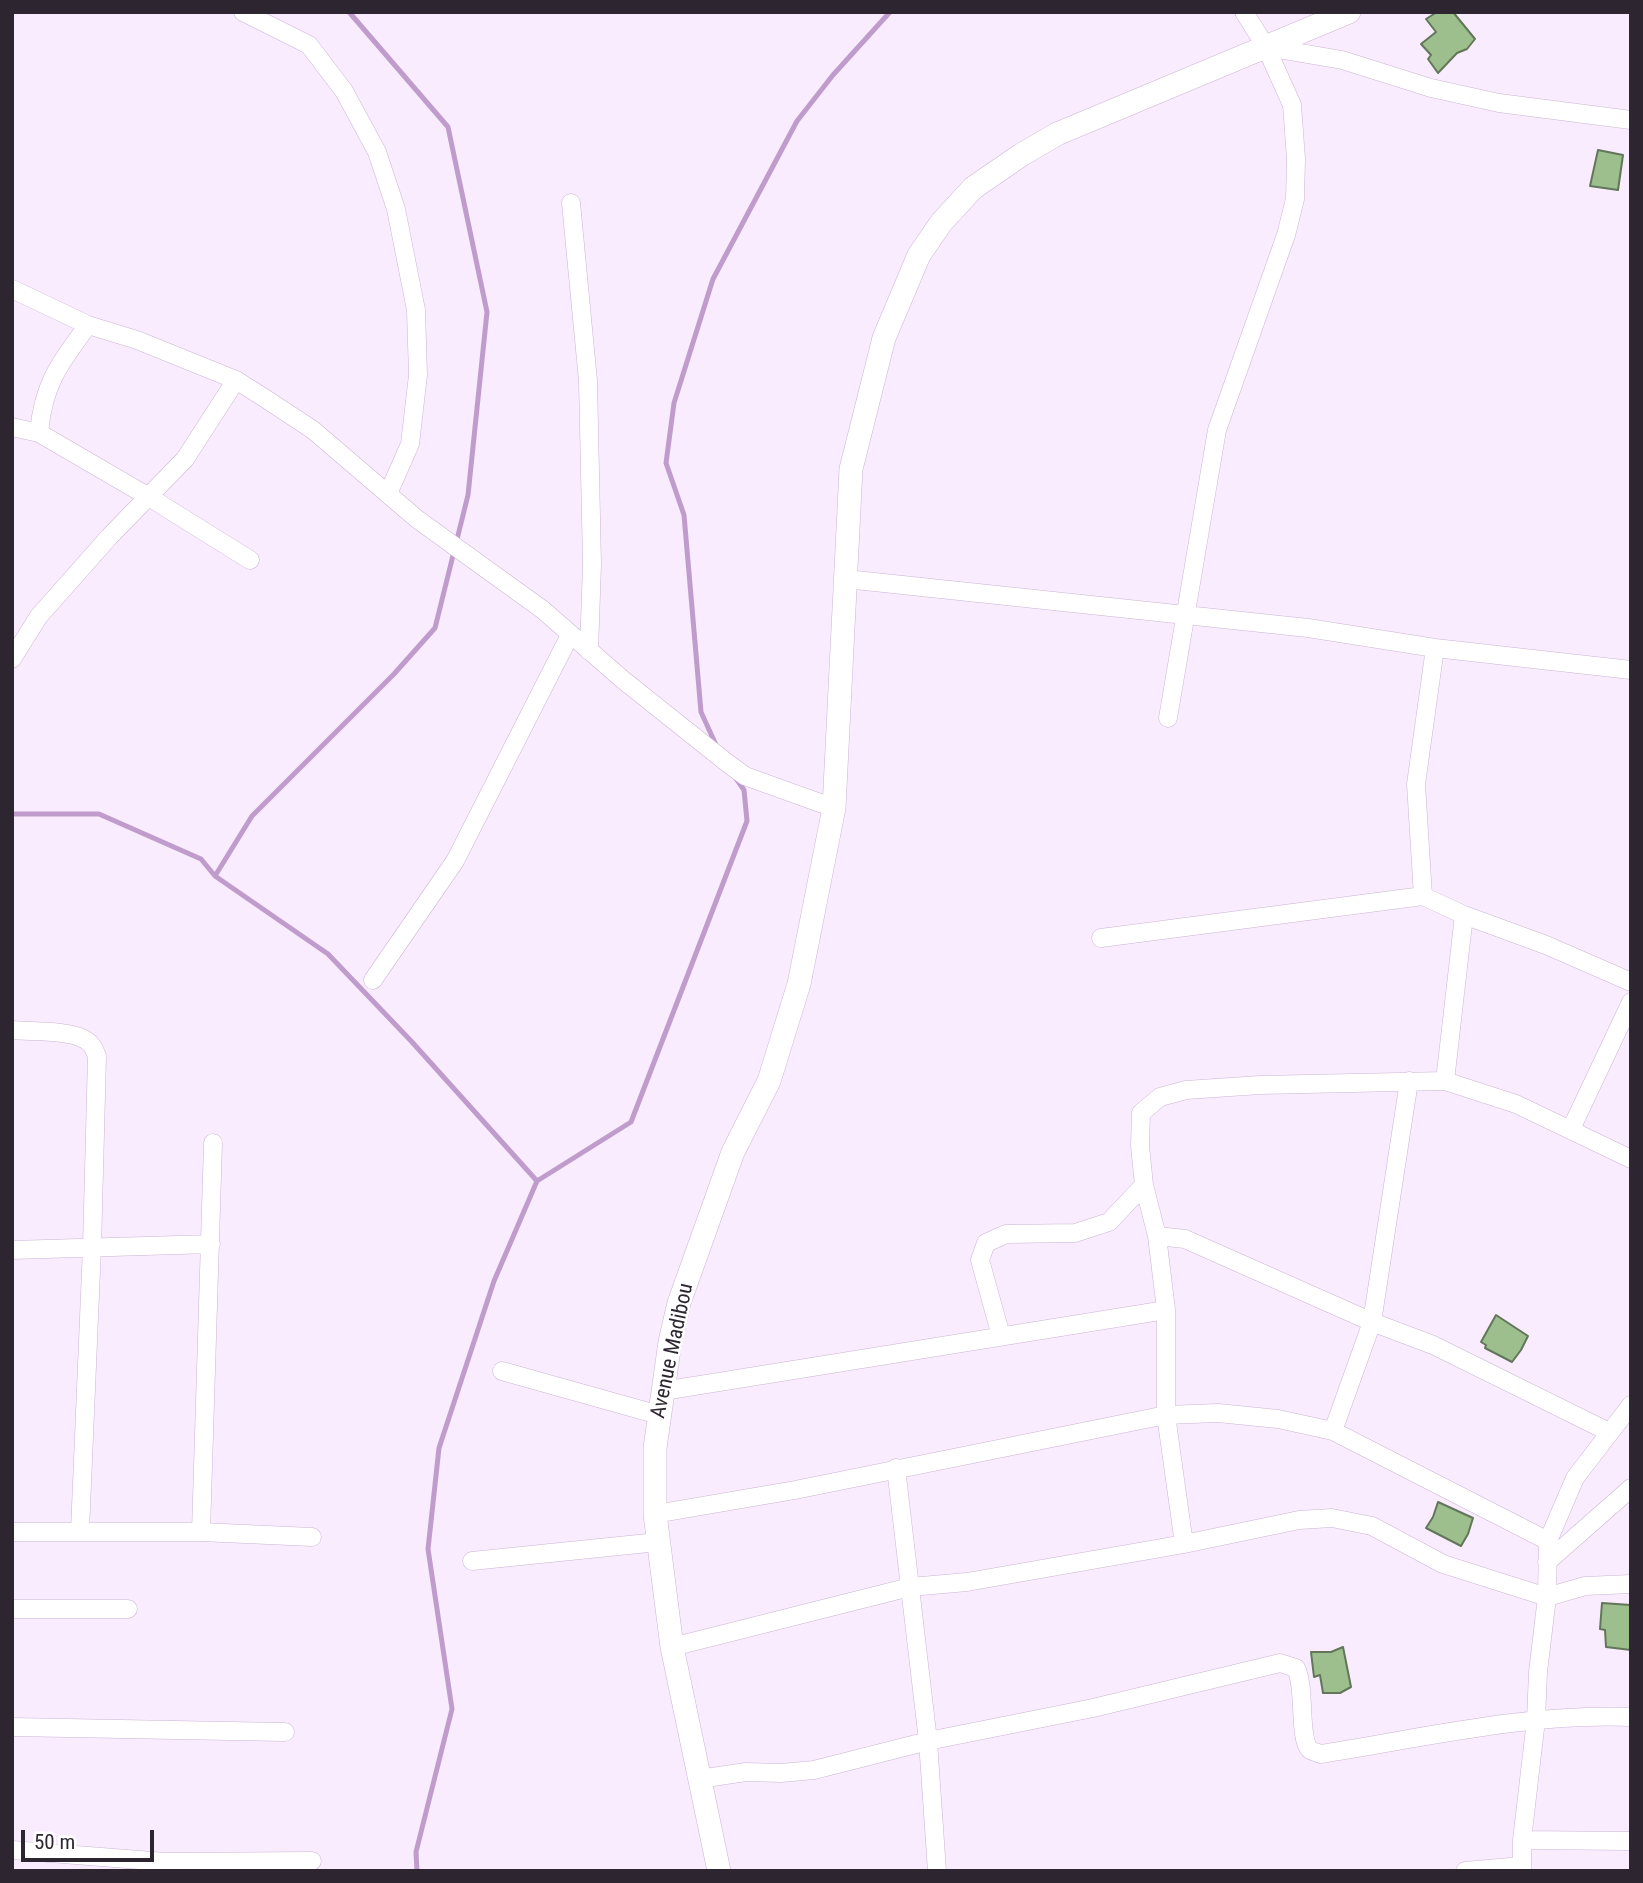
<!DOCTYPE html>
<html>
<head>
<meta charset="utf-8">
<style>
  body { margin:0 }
  #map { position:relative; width:1643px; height:1883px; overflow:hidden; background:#f9ecfe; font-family:"Roboto Condensed",sans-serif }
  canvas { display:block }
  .frame { position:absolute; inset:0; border:14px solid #2d2530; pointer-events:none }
  .scale { position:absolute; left:21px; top:1830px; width:133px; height:32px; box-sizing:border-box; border:4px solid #2d2530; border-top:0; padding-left:9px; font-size:21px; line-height:24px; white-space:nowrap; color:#2d2530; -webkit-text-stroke:5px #fff; paint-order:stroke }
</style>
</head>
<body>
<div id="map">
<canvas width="1643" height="1883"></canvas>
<div class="frame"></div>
<div class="scale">50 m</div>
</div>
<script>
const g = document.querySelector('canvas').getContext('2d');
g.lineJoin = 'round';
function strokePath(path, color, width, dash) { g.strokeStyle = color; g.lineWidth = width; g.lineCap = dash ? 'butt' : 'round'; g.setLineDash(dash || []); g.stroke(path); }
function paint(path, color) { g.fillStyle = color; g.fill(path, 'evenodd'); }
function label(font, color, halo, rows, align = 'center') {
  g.font = font + ' "Roboto Condensed",sans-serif'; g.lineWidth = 5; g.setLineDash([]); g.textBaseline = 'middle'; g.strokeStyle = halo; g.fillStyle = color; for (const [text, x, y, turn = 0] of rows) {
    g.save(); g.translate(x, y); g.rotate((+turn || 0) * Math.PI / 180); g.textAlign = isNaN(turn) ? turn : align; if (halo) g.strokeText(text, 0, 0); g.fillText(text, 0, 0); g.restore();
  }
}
strokePath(new Path2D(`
  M 349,12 L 448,127 L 487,312 L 468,495 L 435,628 L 394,674 L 252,816 L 215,876 L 328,954 L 412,1042 L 537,1181
  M 716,745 L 701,712 L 684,515 L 666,463 L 674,403 L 713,279 L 797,121 L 833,75 L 890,12
  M 12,814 L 99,814 L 201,859 L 215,876
  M 417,1871 L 416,1852 L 452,1709 L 428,1549 L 439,1448 L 494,1281 L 537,1181 L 631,1122 L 747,821 L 744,790 L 735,777`), '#c09ccc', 5);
const building = new Path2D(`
  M 1437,12 L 1453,12 L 1475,39 L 1467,49 L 1457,53 L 1438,73 L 1428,59 L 1431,55 L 1421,44 L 1436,32 L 1426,19 Z
  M 1598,150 L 1623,155 L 1618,190 L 1590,186 Z
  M 1496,1315 L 1528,1336 L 1521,1350 L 1512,1362 L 1485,1348 L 1486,1345 L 1481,1342 Z
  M 1438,1502 L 1473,1518 L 1468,1534 L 1461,1546 L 1426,1528 L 1433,1517 Z
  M 1602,1603 L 1631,1605 L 1631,1650 L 1606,1647 L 1605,1630 L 1600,1629 Z
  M 1343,1647 L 1351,1687 L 1340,1693 L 1323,1693 L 1320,1675 L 1314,1677 L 1311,1652 L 1331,1652 Z`);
paint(building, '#9dbf8d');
strokePath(building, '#63765a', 2);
const minor = new Path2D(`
  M 243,12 L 309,45 L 344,91 L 377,152 L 396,209 L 416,310 L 418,375 L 410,444 L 388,494
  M 1266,47 L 1342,60 L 1431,88 L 1499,103 L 1631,120
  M 571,203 L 588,381 L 592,564 L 589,651
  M 12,289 L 88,325 L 137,340 L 236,380 L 266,399 L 313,430 L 417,519 L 543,610 L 622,679 L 726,762 L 745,776 L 834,808
  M 88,325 C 60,363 43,384 39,433 L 149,497 L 250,560
  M 12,427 L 39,433
  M 846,579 L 1308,628 L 1435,648 L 1631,670
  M 1435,648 L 1416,784 L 1423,896 L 1464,915 L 1445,1081
  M 12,659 L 39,616 L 110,536 L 185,459 L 236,380
  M 1168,718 L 1217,430 L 1286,235 L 1295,199 L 1296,159 L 1292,105 L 1266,47 L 1244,12
  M 1464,915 L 1546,945 L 1631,982
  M 1101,938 L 1423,896
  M 373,980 L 455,861 L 570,635
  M 12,1030 C 32,1032 67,1030 84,1039 C 92,1043 94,1049 97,1056 L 92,1247 L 80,1531
  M 1571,1129 L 1631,1002
  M 1157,1236 L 1185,1239 L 1372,1322 L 1433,1345 L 1609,1432
  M 12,1250 L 211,1244
  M 1001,1336 L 980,1260 L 986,1243 L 1006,1234 L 1075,1233 L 1109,1222 L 1144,1185
  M 502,1371 L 659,1415
  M 663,1391 L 1166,1310
  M 1333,1431 L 1372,1322 L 1409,1081
  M 896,1468 L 928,1741 L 937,1871
  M 655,1514 L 795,1490 L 1166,1415 L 1218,1413 L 1278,1419 L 1333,1431 L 1548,1541
  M 12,1532 L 201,1532 L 312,1537
  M 201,1532 L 213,1143
  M 1184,1544 L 1166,1415 L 1166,1310 L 1157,1236 L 1144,1185 L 1140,1146 L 1141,1113 L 1160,1097 L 1186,1090 L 1260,1085 L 1445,1081 L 1516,1104 L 1631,1159
  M 472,1561 L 658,1542
  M 1547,1562 L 1631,1488
  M 12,1609 L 128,1609
  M 672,1647 L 910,1587 L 967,1582 L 1184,1544 L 1299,1520 L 1332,1518 L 1372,1526 L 1443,1564 L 1547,1597 L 1585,1586 L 1631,1584
  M 12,1727 L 285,1732
  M 699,1779 L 746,1772 L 781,1773 L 814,1770 L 928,1741 L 1093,1708 L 1280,1663 L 1296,1668 C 1306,1688 1298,1738 1310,1750 C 1311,1751 1319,1753 1320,1754 C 1423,1738 1527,1713 1631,1717
  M 1522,1840 L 1631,1841
  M 12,1850 L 165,1862 L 312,1861
  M 1465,1871 L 1522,1866
  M 1522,1871 L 1522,1840 L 1536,1720 L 1538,1672 L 1547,1597 L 1548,1541 L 1575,1478 L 1631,1405`);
const tertiary = new Path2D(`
  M 719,1871 L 672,1647 L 655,1514 L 655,1448 L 670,1342 L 679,1303 L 733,1152 L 769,1081 L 799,984 L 834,808 L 851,469 L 884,338 L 919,255 L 941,223 L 973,188 L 1021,155 L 1057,134 L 1349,12`);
strokePath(minor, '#cbb5d3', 19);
strokePath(tertiary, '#cbb5d3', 24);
strokePath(minor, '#fff', 18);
strokePath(tertiary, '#fff', 23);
label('21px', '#2d2530', '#fff', [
  ["Avenue Madibou",673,1351,-78]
]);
</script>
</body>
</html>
